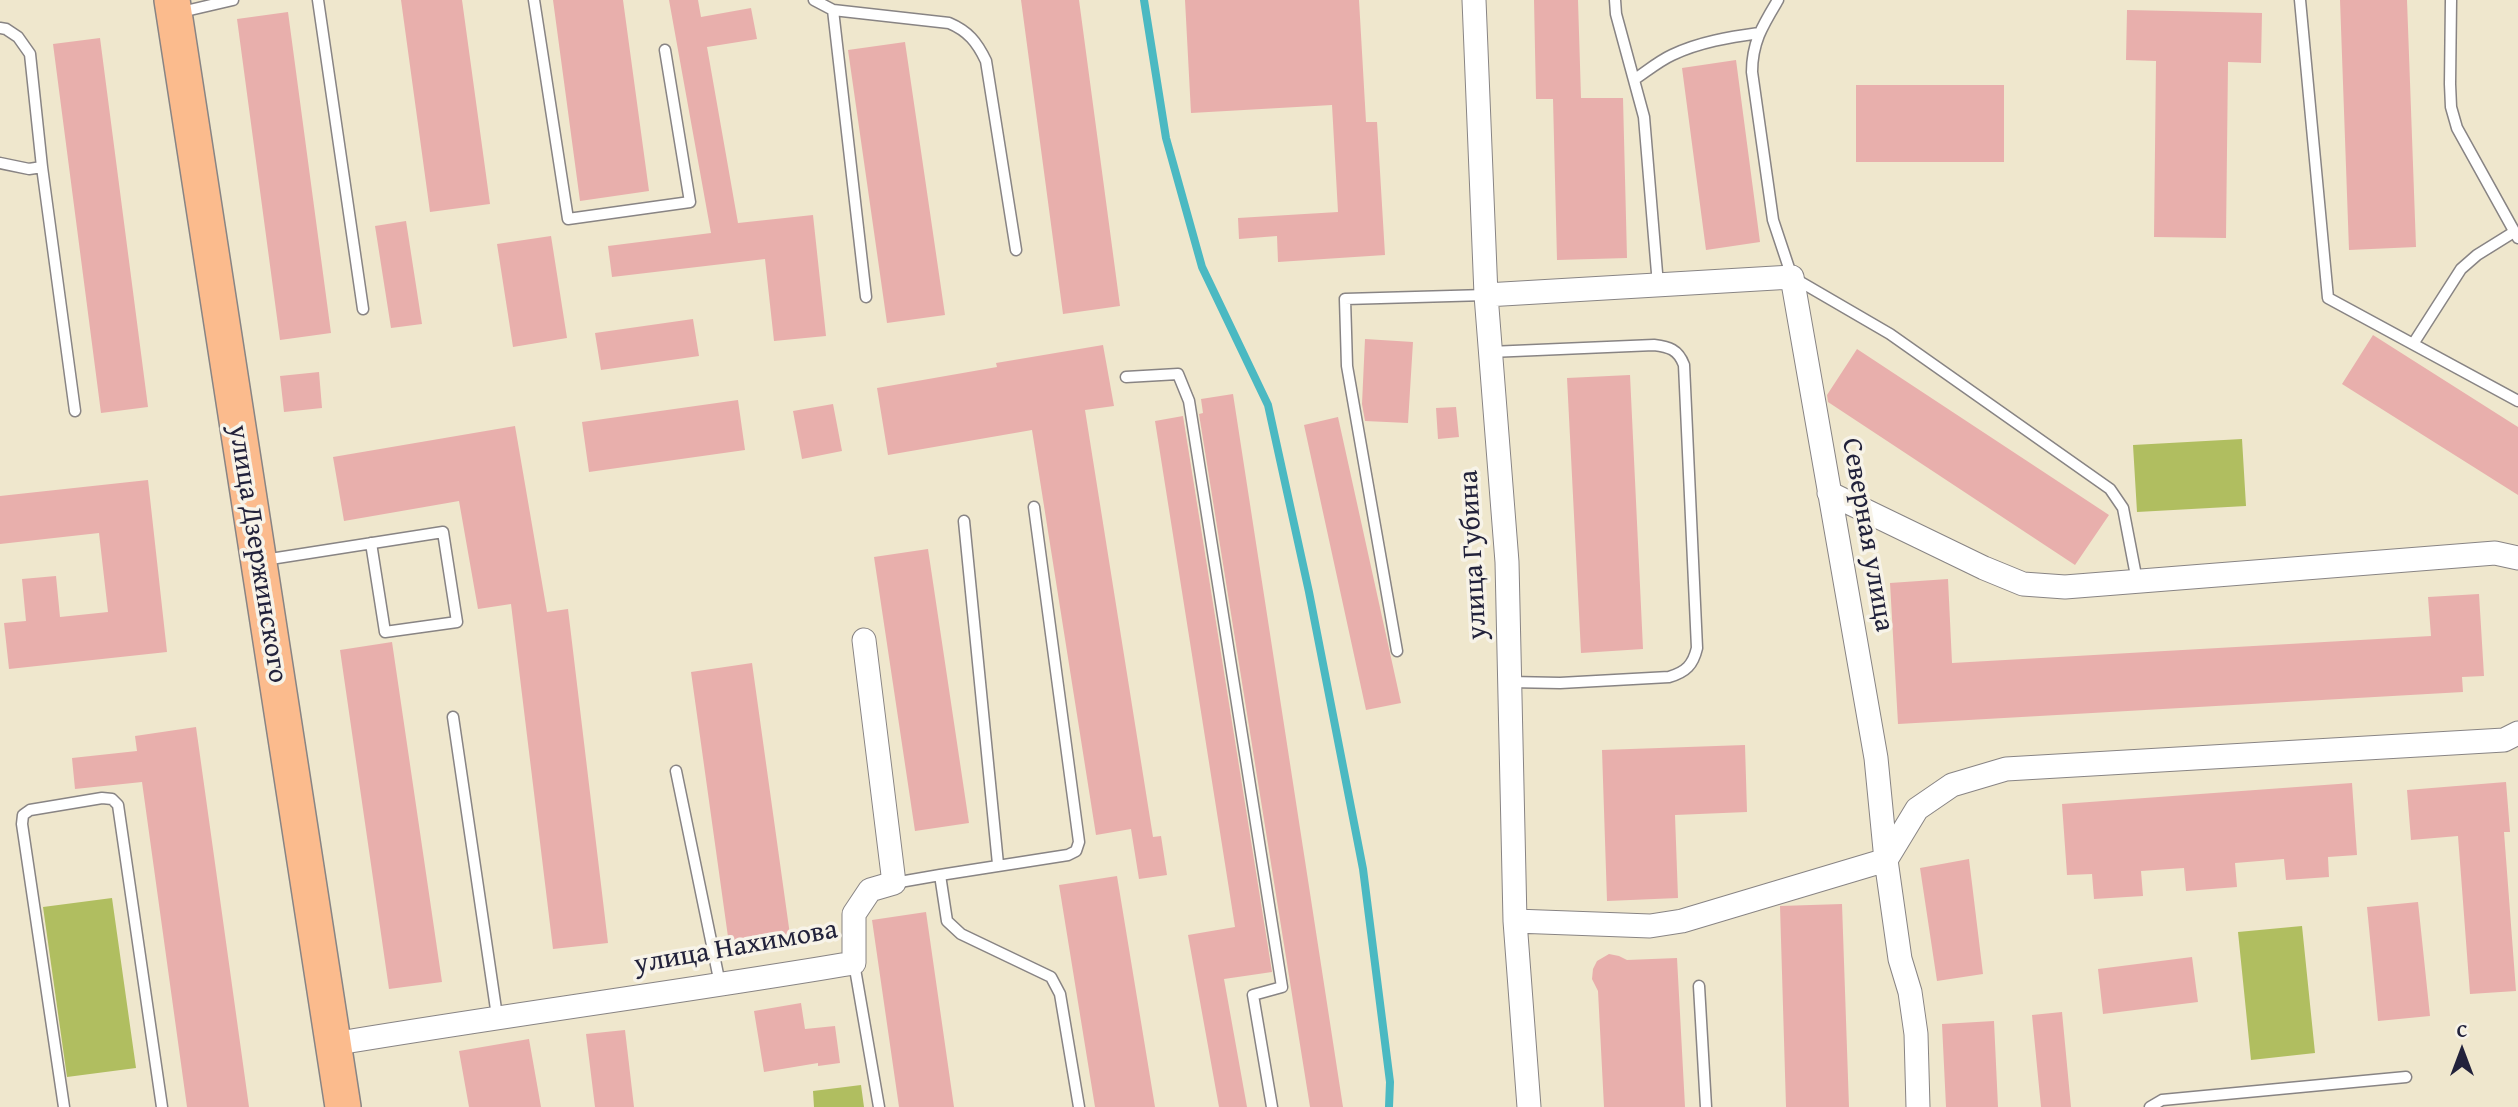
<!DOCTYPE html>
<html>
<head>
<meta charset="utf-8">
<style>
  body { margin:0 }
  #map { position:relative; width:2518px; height:1107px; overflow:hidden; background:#efe7cd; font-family:"Gentium Book Plus",serif }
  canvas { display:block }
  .north { position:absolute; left:2427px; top:1016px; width:70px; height:70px; -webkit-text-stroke:5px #f7f3e8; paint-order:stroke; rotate:0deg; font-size:19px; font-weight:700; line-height:28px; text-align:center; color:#22223b }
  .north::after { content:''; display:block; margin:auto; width:24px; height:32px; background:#22223b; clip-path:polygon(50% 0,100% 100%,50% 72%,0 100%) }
</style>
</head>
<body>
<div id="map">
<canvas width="2518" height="1107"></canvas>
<div class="north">С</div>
</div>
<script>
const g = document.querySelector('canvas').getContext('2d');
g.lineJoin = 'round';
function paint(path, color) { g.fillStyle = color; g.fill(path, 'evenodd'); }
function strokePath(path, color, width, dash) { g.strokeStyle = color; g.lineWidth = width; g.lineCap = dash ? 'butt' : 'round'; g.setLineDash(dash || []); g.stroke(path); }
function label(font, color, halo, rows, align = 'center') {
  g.font = font + ' "Gentium Book Plus",serif'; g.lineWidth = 7; g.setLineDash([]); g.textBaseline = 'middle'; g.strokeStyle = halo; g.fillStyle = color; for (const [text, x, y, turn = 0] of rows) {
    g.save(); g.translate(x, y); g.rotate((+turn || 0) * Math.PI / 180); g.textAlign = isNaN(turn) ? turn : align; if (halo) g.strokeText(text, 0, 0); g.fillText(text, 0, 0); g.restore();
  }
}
paint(new Path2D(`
  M 2242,439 L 2246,506 L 2137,512 L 2133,445 Z
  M 112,898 L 136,1068 L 67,1077 L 43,907 Z
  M 2302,926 L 2315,1053 L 2251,1060 L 2238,932 Z
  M 861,1085 L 864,1107 L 814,1107 L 813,1091 Z`), '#b0be60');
strokePath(new Path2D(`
  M 1144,0 L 1166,138 L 1202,267 L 1268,405 L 1309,592 L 1363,869 L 1390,1082 L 1389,1107`), '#4bb9c2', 8);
paint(new Path2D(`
  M 401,0 L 462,0 L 490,204 L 430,212 Z
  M 553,0 L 623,0 L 649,191 L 580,201 Z
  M 669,0 L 698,0 L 701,17 L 751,8 L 757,39 L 707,47 L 738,223 L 813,215 L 826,336 L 774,341 L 765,259 L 612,277 L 608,246 L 711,233 Z
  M 1021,0 L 1079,0 L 1120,306 L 1063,314 Z
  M 1185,0 L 1359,0 L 1366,122 L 1377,122 L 1385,255 L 1278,262 L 1277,236 L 1239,239 L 1238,218 L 1338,212 L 1332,105 L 1191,113 Z
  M 1534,0 L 1578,0 L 1581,98 L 1623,98 L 1627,258 L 1557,260 L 1553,99 L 1536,99 Z
  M 2340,0 L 2407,0 L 2416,247 L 2349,250 Z
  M 2127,10 L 2262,13 L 2261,63 L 2228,62 L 2226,238 L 2154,237 L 2156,61 L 2126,60 Z
  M 288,12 L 331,333 L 280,340 L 237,19 Z
  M 100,38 L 148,407 L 101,413 L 53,44 Z
  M 905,42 L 945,315 L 887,323 L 848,50 Z
  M 1736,60 L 1760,242 L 1706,250 L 1682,68 Z
  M 1856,85 L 2004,85 L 2004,162 L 1856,162 Z
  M 406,221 L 422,324 L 391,328 L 375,226 Z
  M 551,236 L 567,338 L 513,347 L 497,244 Z
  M 693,319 L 699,356 L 601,370 L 595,333 Z
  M 2373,335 L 2518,427 L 2518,495 L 2342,384 Z
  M 1365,339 L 1413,342 L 1408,423 L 1365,421 L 1362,404 Z
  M 1103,345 L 1114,406 L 1085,410 L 1153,837 L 1161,836 L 1167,875 L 1139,879 L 1131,829 L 1096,835 L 1032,430 L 888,455 L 877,388 L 997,367 L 996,363 Z
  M 1857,349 L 2109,515 L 2075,565 L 1828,402 L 1827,395 Z
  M 319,372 L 322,408 L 284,412 L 280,376 Z
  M 1630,375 L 1643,649 L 1581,653 L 1567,378 Z
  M 1233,394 L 1343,1107 L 1310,1107 L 1199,414 L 1203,413 L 1201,399 Z
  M 738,400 L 745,450 L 589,472 L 582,422 Z
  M 833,404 L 842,451 L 802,459 L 793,411 Z
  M 1456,407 L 1459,437 L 1438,439 L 1436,408 Z
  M 1183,416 L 1272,972 L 1224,979 L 1247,1107 L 1219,1107 L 1188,935 L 1235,927 L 1155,421 Z
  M 1338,417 L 1401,703 L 1366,710 L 1304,425 Z
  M 515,426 L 547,612 L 568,609 L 608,943 L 553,949 L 511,604 L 478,609 L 459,501 L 344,521 L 333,457 Z
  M 148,480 L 167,652 L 9,669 L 4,623 L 26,621 L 22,579 L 56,576 L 60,617 L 108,612 L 99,533 L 0,544 L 0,496 Z
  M 928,549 L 969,823 L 915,831 L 874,557 Z
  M 1948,579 L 1952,663 L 2431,636 L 2428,597 L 2479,594 L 2484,676 L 2462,677 L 2463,692 L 1898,724 L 1890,583 Z
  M 392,642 L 442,982 L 389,989 L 340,650 Z
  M 752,663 L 790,935 L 729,944 L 691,672 Z
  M 196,727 L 249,1107 L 187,1107 L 142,782 L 75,789 L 72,758 L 137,751 L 135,736 Z
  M 1745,745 L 1747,812 L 1675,815 L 1678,898 L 1607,901 L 1602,750 Z
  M 2506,782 L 2510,832 L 2504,832 L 2516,991 L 2470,994 L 2458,836 L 2411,840 L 2407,790 Z
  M 2352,783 L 2357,855 L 2328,857 L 2329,877 L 2286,880 L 2284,859 L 2235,863 L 2237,887 L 2186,891 L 2184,868 L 2141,871 L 2143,896 L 2094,899 L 2092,874 L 2067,875 L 2062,804 Z
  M 1969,859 L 1983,974 L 1937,981 L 1920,868 Z
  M 1117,876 L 1155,1107 L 1095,1107 L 1059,885 Z
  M 2418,902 L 2430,1016 L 2378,1021 L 2367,907 Z
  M 1842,904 L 1849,1107 L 1786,1107 L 1780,906 Z
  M 926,912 L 954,1107 L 899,1107 L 872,920 Z
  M 1609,954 L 1619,956 L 1627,960 L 1677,958 L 1685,1107 L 1604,1107 L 1598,991 L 1592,979 L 1593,969 L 1597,961 Z
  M 2192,957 L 2198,1002 L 2103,1014 L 2098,969 Z
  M 801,1003 L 805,1029 L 835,1026 L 840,1063 L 818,1066 L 818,1063 L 764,1072 L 754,1011 Z
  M 2062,1012 L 2071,1107 L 2041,1107 L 2032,1015 Z
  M 1994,1021 L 1998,1107 L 1946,1107 L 1942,1024 Z
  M 625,1030 L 634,1107 L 595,1107 L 586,1034 Z
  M 529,1039 L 541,1107 L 469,1107 L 459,1051 Z`), '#e8afac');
const service = new Path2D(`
  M 318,0 L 363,309
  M 534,0 L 568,219 L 690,202 L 665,50
  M 814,0 L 833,10 L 866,297
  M 1615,0 L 1616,14 L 1644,117 L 1658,285
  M 1778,0 C 1763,25 1752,42 1752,72 L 1773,220 L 1792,277 L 1890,334 L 2110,489 L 2123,508 L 2137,581
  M 2300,0 L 2328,298 L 2518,401
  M 2451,0 L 2450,84 L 2451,107 L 2457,128 L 2518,238
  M 833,10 L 949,23 C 968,31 977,42 986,61 L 1016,250
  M 177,13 L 233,0
  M 0,28 L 6,29 L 18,37 L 30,54 L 42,167
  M 1635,79 C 1647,71 1659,61 1672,55 C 1699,42 1730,37 1759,33
  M 0,163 L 29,169 L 42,167 L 75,411
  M 2413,344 L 2461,269 L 2477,255 L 2514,232
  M 1490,352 L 1654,345 C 1669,347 1678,349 1684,365 L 1697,648 C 1693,665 1686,672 1669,677 L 1560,683 L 1510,682
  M 1126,377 L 1178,374 L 1189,401 L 1282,987 L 1253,995 L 1272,1107
  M 964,521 L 998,864
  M 264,560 L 443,532 L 457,622 L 385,632 L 371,543
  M 1397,651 L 1347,366 L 1345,299 L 1486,295
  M 453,717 L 497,1016
  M 676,771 L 720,984
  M 940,875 L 1068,855 L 1076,851 L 1079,842 L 1034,507
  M 894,883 L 940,875 L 947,921 L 961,934 L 1051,977 L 1060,994 L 1079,1107
  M 854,963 L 879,1107
  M 1699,986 L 1706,1107
  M 64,1107 L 22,824 L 23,815 L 30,810 L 102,798 L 112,799 L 118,805 L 162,1107
  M 2150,1107 L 2162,1100 L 2406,1077`);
const minor = new Path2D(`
  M 1474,0 L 1486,295 L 1507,562 L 1515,921 L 1529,1107
  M 1486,295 L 1792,277 L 1876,758 L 1886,860 L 1900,959 L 1910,992 L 1916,1034 L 1918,1107
  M 1829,493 L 1984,568 L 2023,584 L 2065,587 L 2495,553 L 2518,558
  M 1515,921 L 1650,926 L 1682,921 L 1886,860 L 1917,809 L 1952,785 L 2006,769 L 2504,740 L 2518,733
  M 333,1044 C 506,1015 681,992 854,963 L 854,914 L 870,890 L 894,883 L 864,640`);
const primary = new Path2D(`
  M 172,0 L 343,1107`);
strokePath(service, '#888484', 13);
strokePath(minor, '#888484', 25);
strokePath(primary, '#888484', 38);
strokePath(service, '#fff', 10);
strokePath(minor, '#fff', 23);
strokePath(primary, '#fbbb8d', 35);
label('28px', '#22223b', '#f7f3e8', [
  ["Северная улица",1867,535,80],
  ["улица Дзержинского",257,554,81],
  ["улица Губина",1474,555,-93],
  ["улица Нахимова",736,948,-10]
]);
</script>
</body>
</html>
